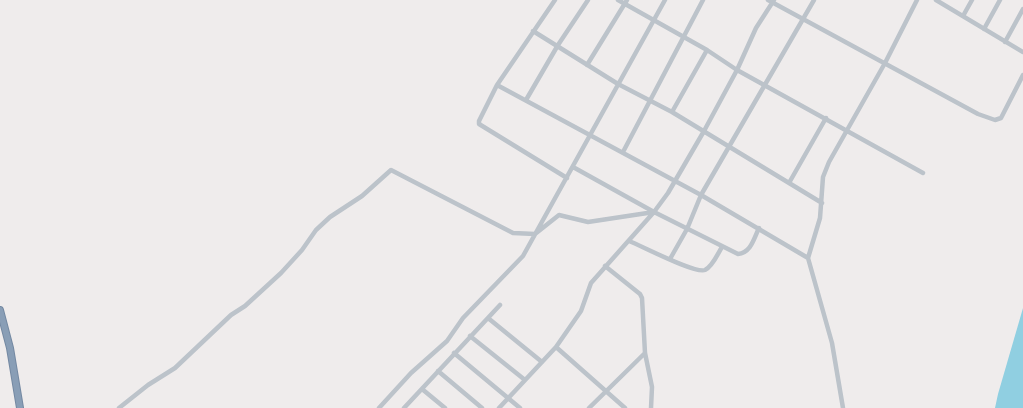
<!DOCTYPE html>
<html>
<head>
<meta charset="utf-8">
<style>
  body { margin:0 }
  canvas { display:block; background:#efecec }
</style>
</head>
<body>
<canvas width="1023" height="408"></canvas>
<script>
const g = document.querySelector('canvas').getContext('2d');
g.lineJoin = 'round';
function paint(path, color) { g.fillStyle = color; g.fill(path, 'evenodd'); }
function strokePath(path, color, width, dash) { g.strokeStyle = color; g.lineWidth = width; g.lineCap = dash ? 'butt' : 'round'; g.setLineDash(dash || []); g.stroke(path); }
paint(new Path2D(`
  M 1023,308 L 1023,408 L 995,408 L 998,394 Z`), '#90cfe1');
const highway = new Path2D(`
  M 0,310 L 10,348 L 20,408`);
strokePath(highway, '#7489a2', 8);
strokePath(new Path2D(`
  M 555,0 L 497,85 L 479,121 L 479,124 L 567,178
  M 618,0 L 707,50 L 737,70 L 923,173
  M 768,0 L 978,114 L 995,120 L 1001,118 L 1023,75
  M 936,0 L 1023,52
  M 963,16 L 972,0
  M 984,29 L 1000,0
  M 533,31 L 618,84 L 672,112 L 822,203
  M 1005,42 L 1023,9
  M 587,65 L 627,0
  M 497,85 L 701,195 L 808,258
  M 526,100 L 558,45 L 588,0
  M 672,112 L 707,50
  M 623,152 L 703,0
  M 573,167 L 654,212 L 738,254 C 751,253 754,238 759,228
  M 789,183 L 826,118
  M 629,241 C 642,246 695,274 705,270 C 713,266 718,253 722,247
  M 670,259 L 687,229 L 701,195 L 814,0
  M 605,266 L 640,294 L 642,298 L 645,353 L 652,387 L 651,408
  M 488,318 L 542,362
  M 470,336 L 525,380
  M 556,347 L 625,408
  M 454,353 L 520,408
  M 438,371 L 482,408
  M 422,389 L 445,408
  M 119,408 L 148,385 L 175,368 L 231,315 L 245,306 L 281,273 L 302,250 L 316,230 L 330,217 L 362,196 L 391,170 L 513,233 L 535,234 L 559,215 L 588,222 L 654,212 L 668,193 L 704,131 L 737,70 L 756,28 L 774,0
  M 379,408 L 411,373 L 447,341 L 463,318 L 523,256 L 665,0
  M 404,408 L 500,305
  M 499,408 L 556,347 L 581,311 L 591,283 L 654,212
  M 589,408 L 645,353
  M 843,408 L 832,343 L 808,258 L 820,218 L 823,177 L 829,162 L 885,63 L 917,0`), '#bcc3ca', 4.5);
strokePath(highway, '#899eb6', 6);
</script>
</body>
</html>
